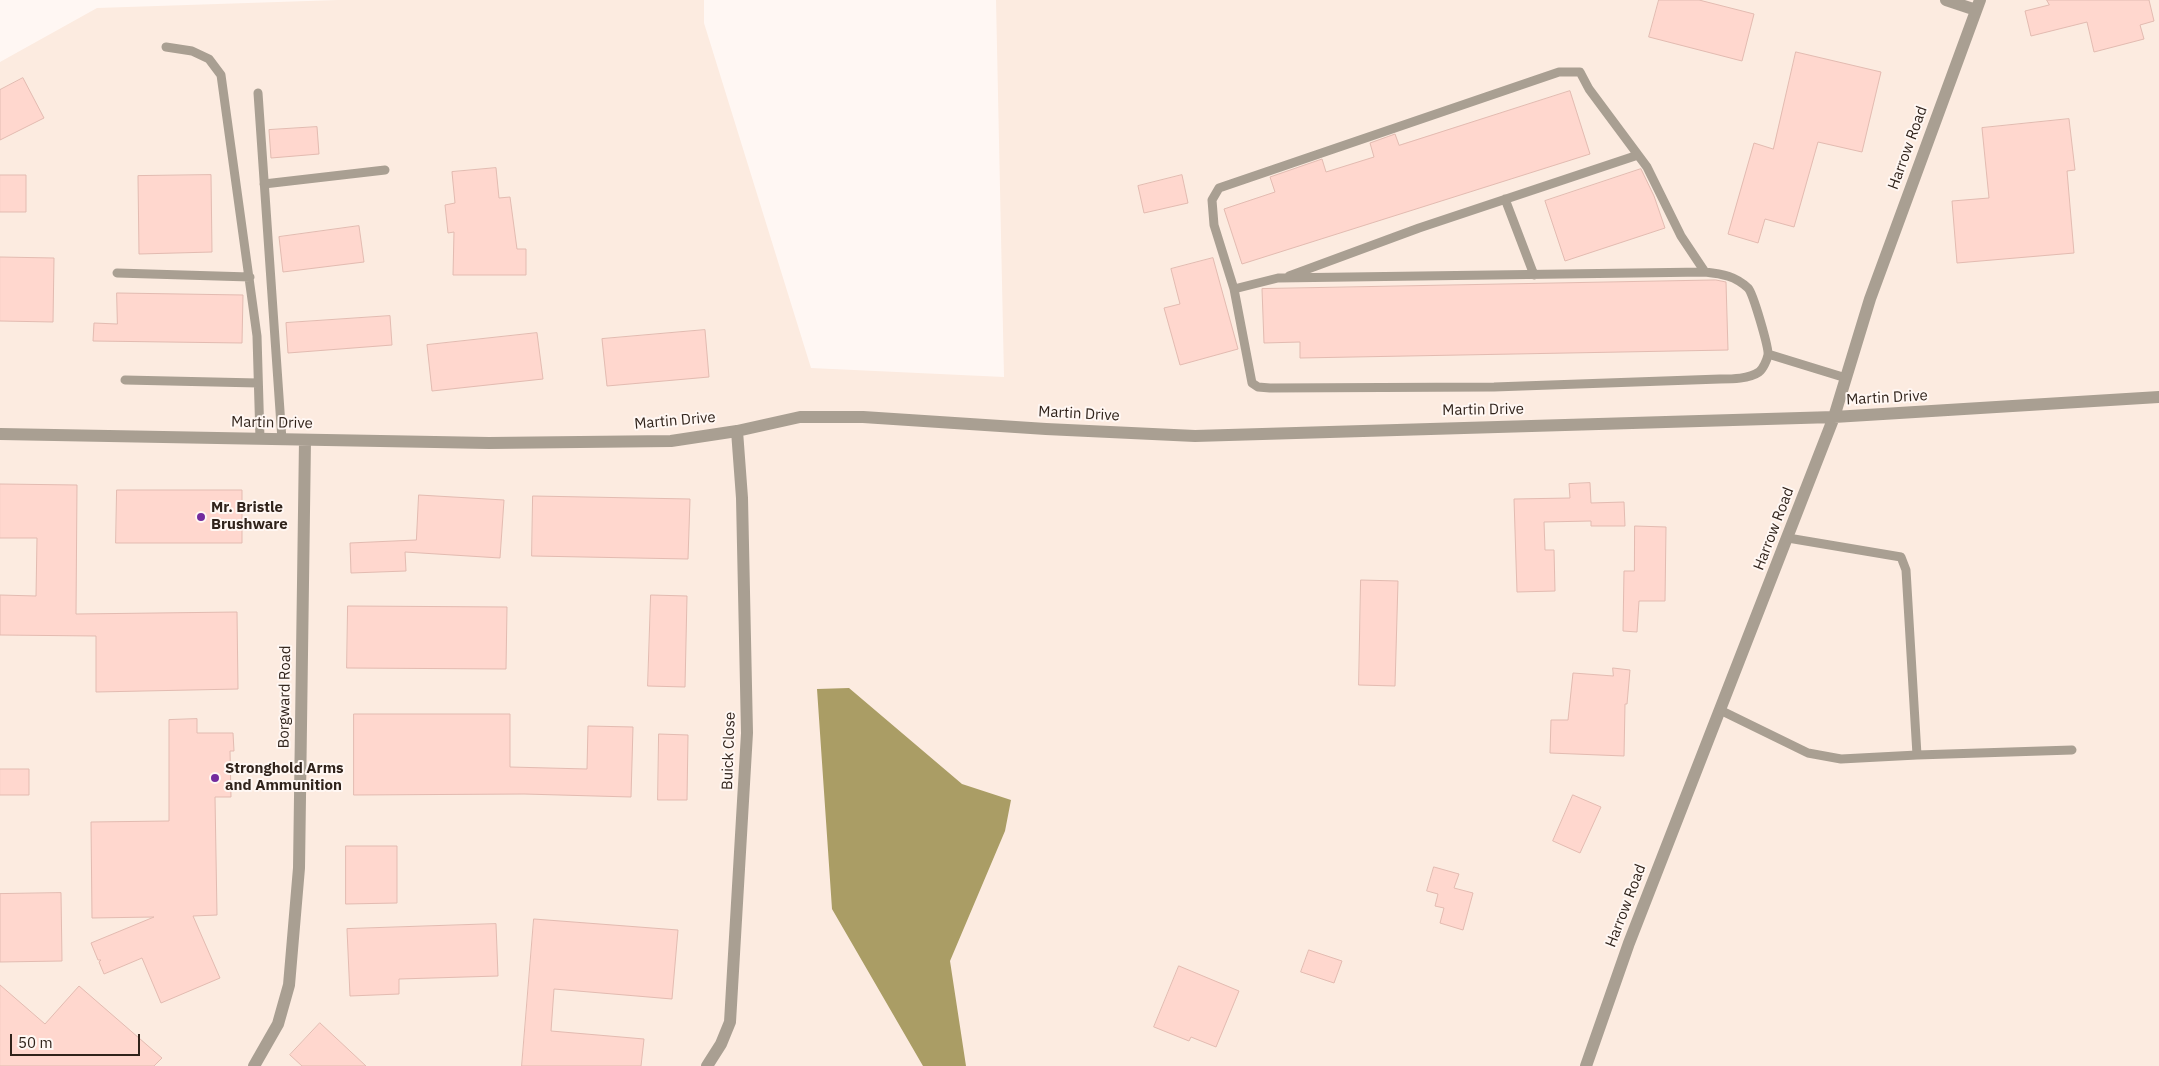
<!DOCTYPE html>
<html>
<head>
<meta charset="utf-8">
<style>
  body { margin:0 }
  #map { position:relative; width:2159px; height:1066px; overflow:hidden; background:#fff7f3; font-family:"IBM Plex Sans",sans-serif }
  canvas { display:block }
  .scale { position:absolute; left:10px; top:1034px; width:130px; height:22px; box-sizing:border-box; border:2px solid #30231b; border-top:0; padding-left:6px; font-size:15px; line-height:18px; white-space:nowrap; color:#30231b; -webkit-text-stroke:4px #fff7f3; paint-order:stroke }
</style>
</head>
<body>
<div id="map">
<canvas width="2159" height="1066"></canvas>
<div class="scale">50 m</div>
</div>
<script>
const g = document.querySelector('canvas').getContext('2d');
g.lineJoin = 'round';
function paint(path, color) { g.fillStyle = color; g.fill(path, 'evenodd'); }
function strokePath(path, color, width, dash) { g.strokeStyle = color; g.lineWidth = width; g.lineCap = dash ? 'butt' : 'round'; g.setLineDash(dash || []); g.stroke(path); }
function label(font, color, halo, rows, align = 'center') {
  g.font = font + ' "IBM Plex Sans",sans-serif'; g.lineWidth = 4; g.setLineDash([]); g.textBaseline = 'middle'; g.strokeStyle = halo; g.fillStyle = color; for (const [text, x, y, turn = 0] of rows) {
    g.save(); g.translate(x, y); g.rotate((+turn || 0) * Math.PI / 180); g.textAlign = isNaN(turn) ? turn : align; if (halo) g.strokeText(text, 0, 0); g.fillText(text, 0, 0); g.restore();
  }
}
paint(new Path2D(`
  M 338,0 L 704,0 L 704,23 L 811,368 L 1004,377 L 996,0 L 2159,0 L 2159,1066 L 0,1066 L 0,62 L 97,8 Z`), '#fcebe0');
paint(new Path2D(`
  M 849,688 L 962,784 L 1011,800 L 1005,831 L 950,961 L 966,1066 L 923,1066 L 832,909 L 817,689 Z`), '#aa9d65');
const building = new Path2D(`
  M 1659,0 L 1699,0 L 1754,14 L 1742,61 L 1649,37 Z
  M 2047,0 L 2149,0 L 2154,21 L 2140,25 L 2144,39 L 2094,52 L 2087,22 L 2031,36 L 2025,11 L 2049,5 Z
  M 1796,52 L 1881,72 L 1862,152 L 1818,142 L 1794,227 L 1765,219 L 1758,243 L 1728,234 L 1754,143 L 1773,149 Z
  M 23,78 L 44,118 L 0,140 L 0,90 Z
  M 1570,91 L 1590,154 L 1242,264 L 1224,209 L 1275,192 L 1270,177 L 1322,159 L 1326,172 L 1374,157 L 1370,143 L 1395,134 L 1399,145 Z
  M 2069,119 L 2075,170 L 2067,171 L 2074,253 L 1957,263 L 1952,201 L 1989,198 L 1982,128 Z
  M 317,127 L 319,154 L 271,158 L 269,130 Z
  M 496,168 L 499,198 L 510,197 L 517,249 L 526,249 L 526,275 L 453,275 L 454,232 L 448,233 L 445,205 L 455,203 L 452,172 Z
  M 1641,169 L 1654,196 L 1665,228 L 1565,261 L 1545,201 Z
  M 0,175 L 26,175 L 26,212 L 0,212 Z
  M 211,175 L 212,252 L 139,254 L 138,176 Z
  M 1182,175 L 1188,203 L 1144,213 L 1138,186 Z
  M 359,226 L 364,262 L 283,272 L 279,237 Z
  M 0,257 L 54,258 L 53,322 L 0,321 Z
  M 1213,258 L 1238,349 L 1180,365 L 1164,308 L 1180,304 L 1171,269 Z
  M 1716,280 L 1726,282 L 1728,350 L 1300,358 L 1300,342 L 1264,343 L 1262,289 Z
  M 117,293 L 243,295 L 242,343 L 93,341 L 94,323 L 117,324 Z
  M 390,316 L 392,345 L 288,353 L 286,323 Z
  M 705,330 L 709,377 L 607,386 L 602,339 Z
  M 537,333 L 543,379 L 432,391 L 427,345 Z
  M 1590,483 L 1591,503 L 1624,502 L 1625,526 L 1591,526 L 1591,521 L 1544,522 L 1545,550 L 1554,550 L 1555,591 L 1517,592 L 1514,499 L 1570,498 L 1569,484 Z
  M 0,484 L 77,485 L 76,614 L 237,612 L 238,689 L 96,692 L 96,636 L 0,635 L 0,595 L 36,596 L 37,538 L 0,538 Z
  M 117,490 L 242,490 L 242,543 L 116,543 Z
  M 419,495 L 504,500 L 500,558 L 405,552 L 406,571 L 351,573 L 350,543 L 416,540 Z
  M 533,496 L 690,499 L 688,559 L 532,556 Z
  M 1635,526 L 1666,527 L 1665,601 L 1639,601 L 1637,632 L 1623,631 L 1624,571 L 1634,571 Z
  M 1361,580 L 1398,581 L 1395,686 L 1359,685 Z
  M 651,595 L 687,596 L 685,687 L 648,686 Z
  M 348,606 L 507,607 L 506,669 L 347,668 Z
  M 1613,668 L 1630,670 L 1627,704 L 1625,704 L 1624,756 L 1550,753 L 1551,720 L 1568,720 L 1573,673 L 1613,676 Z
  M 354,714 L 510,714 L 510,767 L 587,769 L 588,726 L 633,727 L 631,797 L 524,794 L 354,795 Z
  M 197,719 L 197,733 L 233,733 L 234,751 L 230,751 L 231,797 L 215,797 L 217,915 L 193,916 L 220,978 L 161,1003 L 142,958 L 104,974 L 99,962 L 101,960 L 98,960 L 91,943 L 154,917 L 92,918 L 91,822 L 169,821 L 169,720 Z
  M 659,734 L 688,735 L 687,800 L 658,800 Z
  M 0,769 L 29,769 L 29,795 L 0,795 Z
  M 1573,795 L 1601,807 L 1580,853 L 1553,841 Z
  M 346,846 L 397,846 L 397,903 L 346,904 Z
  M 1434,867 L 1459,874 L 1454,888 L 1473,893 L 1463,930 L 1440,923 L 1444,908 L 1435,906 L 1438,894 L 1427,891 Z
  M 61,893 L 62,961 L 0,962 L 0,894 Z
  M 534,919 L 678,930 L 672,999 L 554,989 L 551,1031 L 644,1039 L 641,1066 L 522,1066 Z
  M 496,924 L 498,976 L 399,979 L 399,994 L 350,996 L 347,929 Z
  M 1309,950 L 1342,961 L 1334,983 L 1301,972 Z
  M 1179,966 L 1239,991 L 1216,1047 L 1191,1037 L 1189,1041 L 1154,1027 Z
  M 0,985 L 45,1024 L 79,986 L 162,1058 L 154,1066 L 0,1066 Z
  M 320,1023 L 366,1066 L 302,1066 L 290,1055 Z`);
paint(building, '#ffd7ce');
strokePath(building, '#e3bbb1', 1);
strokePath(new Path2D(`
  M 166,47 L 192,51 L 209,59 L 221,75 L 257,336 L 260,439
  M 258,93 L 282,440
  M 264,184 L 385,170
  M 1505,199 L 1534,275
  M 117,273 L 250,277
  M 1289,276 L 1419,228 L 1638,155
  M 1234,289 L 1278,278 L 1705,272 C 1723,274 1735,276 1748,288 C 1753,293 1769,348 1768,355 C 1767,360 1763,369 1759,372 C 1749,379 1732,379 1720,379 L 1494,387 L 1270,388 L 1258,387 L 1252,383 L 1234,289 L 1214,225 L 1212,200 L 1219,188 L 1559,72 L 1580,72 L 1589,89 L 1647,167 L 1681,236 L 1705,272
  M 1768,354 L 1846,378
  M 125,380 L 258,383
  M 1720,710 L 1808,753 L 1841,759 L 1917,755 L 1906,570 L 1901,557 L 1788,538
  M 1917,755 L 2072,750`), '#a99f92', 9);
strokePath(new Path2D(`
  M 1946,0 L 1976,10
  M 0,434 L 489,443 L 671,441 L 737,431 L 800,417 L 863,417 L 1046,429 L 1195,436 L 1834,417 L 2159,397
  M 254,1066 L 278,1024 L 289,985 L 299,868 L 305,440
  M 707,1066 L 721,1044 L 730,1022 L 747,733 L 742,498 L 737,431
  M 1586,1066 L 1629,943 L 1834,417 L 1870,299 L 1980,0`), '#a99f92', 12);
for (const [x, y, r, color] of [
  [201,517,5,"#732b9e"],
  [215,778,5,"#732b9e"]
]) { const dot = new Path2D(); dot.arc(x, y, r, 0, 2 * Math.PI); g.fillStyle = color; g.fill(dot); strokePath(dot, '#fff7f3', 2); }
label('15px', '#30231b', '#fff7f3', [
  ["Harrow Road",1908,148,-70],
  ["Martin Drive",1887,398,-3],
  ["Martin Drive",1483,410,-1],
  ["Martin Drive",1079,414,3],
  ["Martin Drive",675,421,-5],
  ["Martin Drive",272,423,1],
  ["Harrow Road",1774,529,-69],
  ["Borgward Road",285,697,-89],
  ["Buick Close",729,751,-88],
  ["Harrow Road",1626,906,-69]
]);
label('bold 15px', '#30231b', '#fff7f3', [
  ["Mr. Bristle",211,508],
  ["Brushware",211,525],
  ["Stronghold Arms",225,769],
  ["and Ammunition",225,786]
], 'left');
</script>
</body>
</html>
